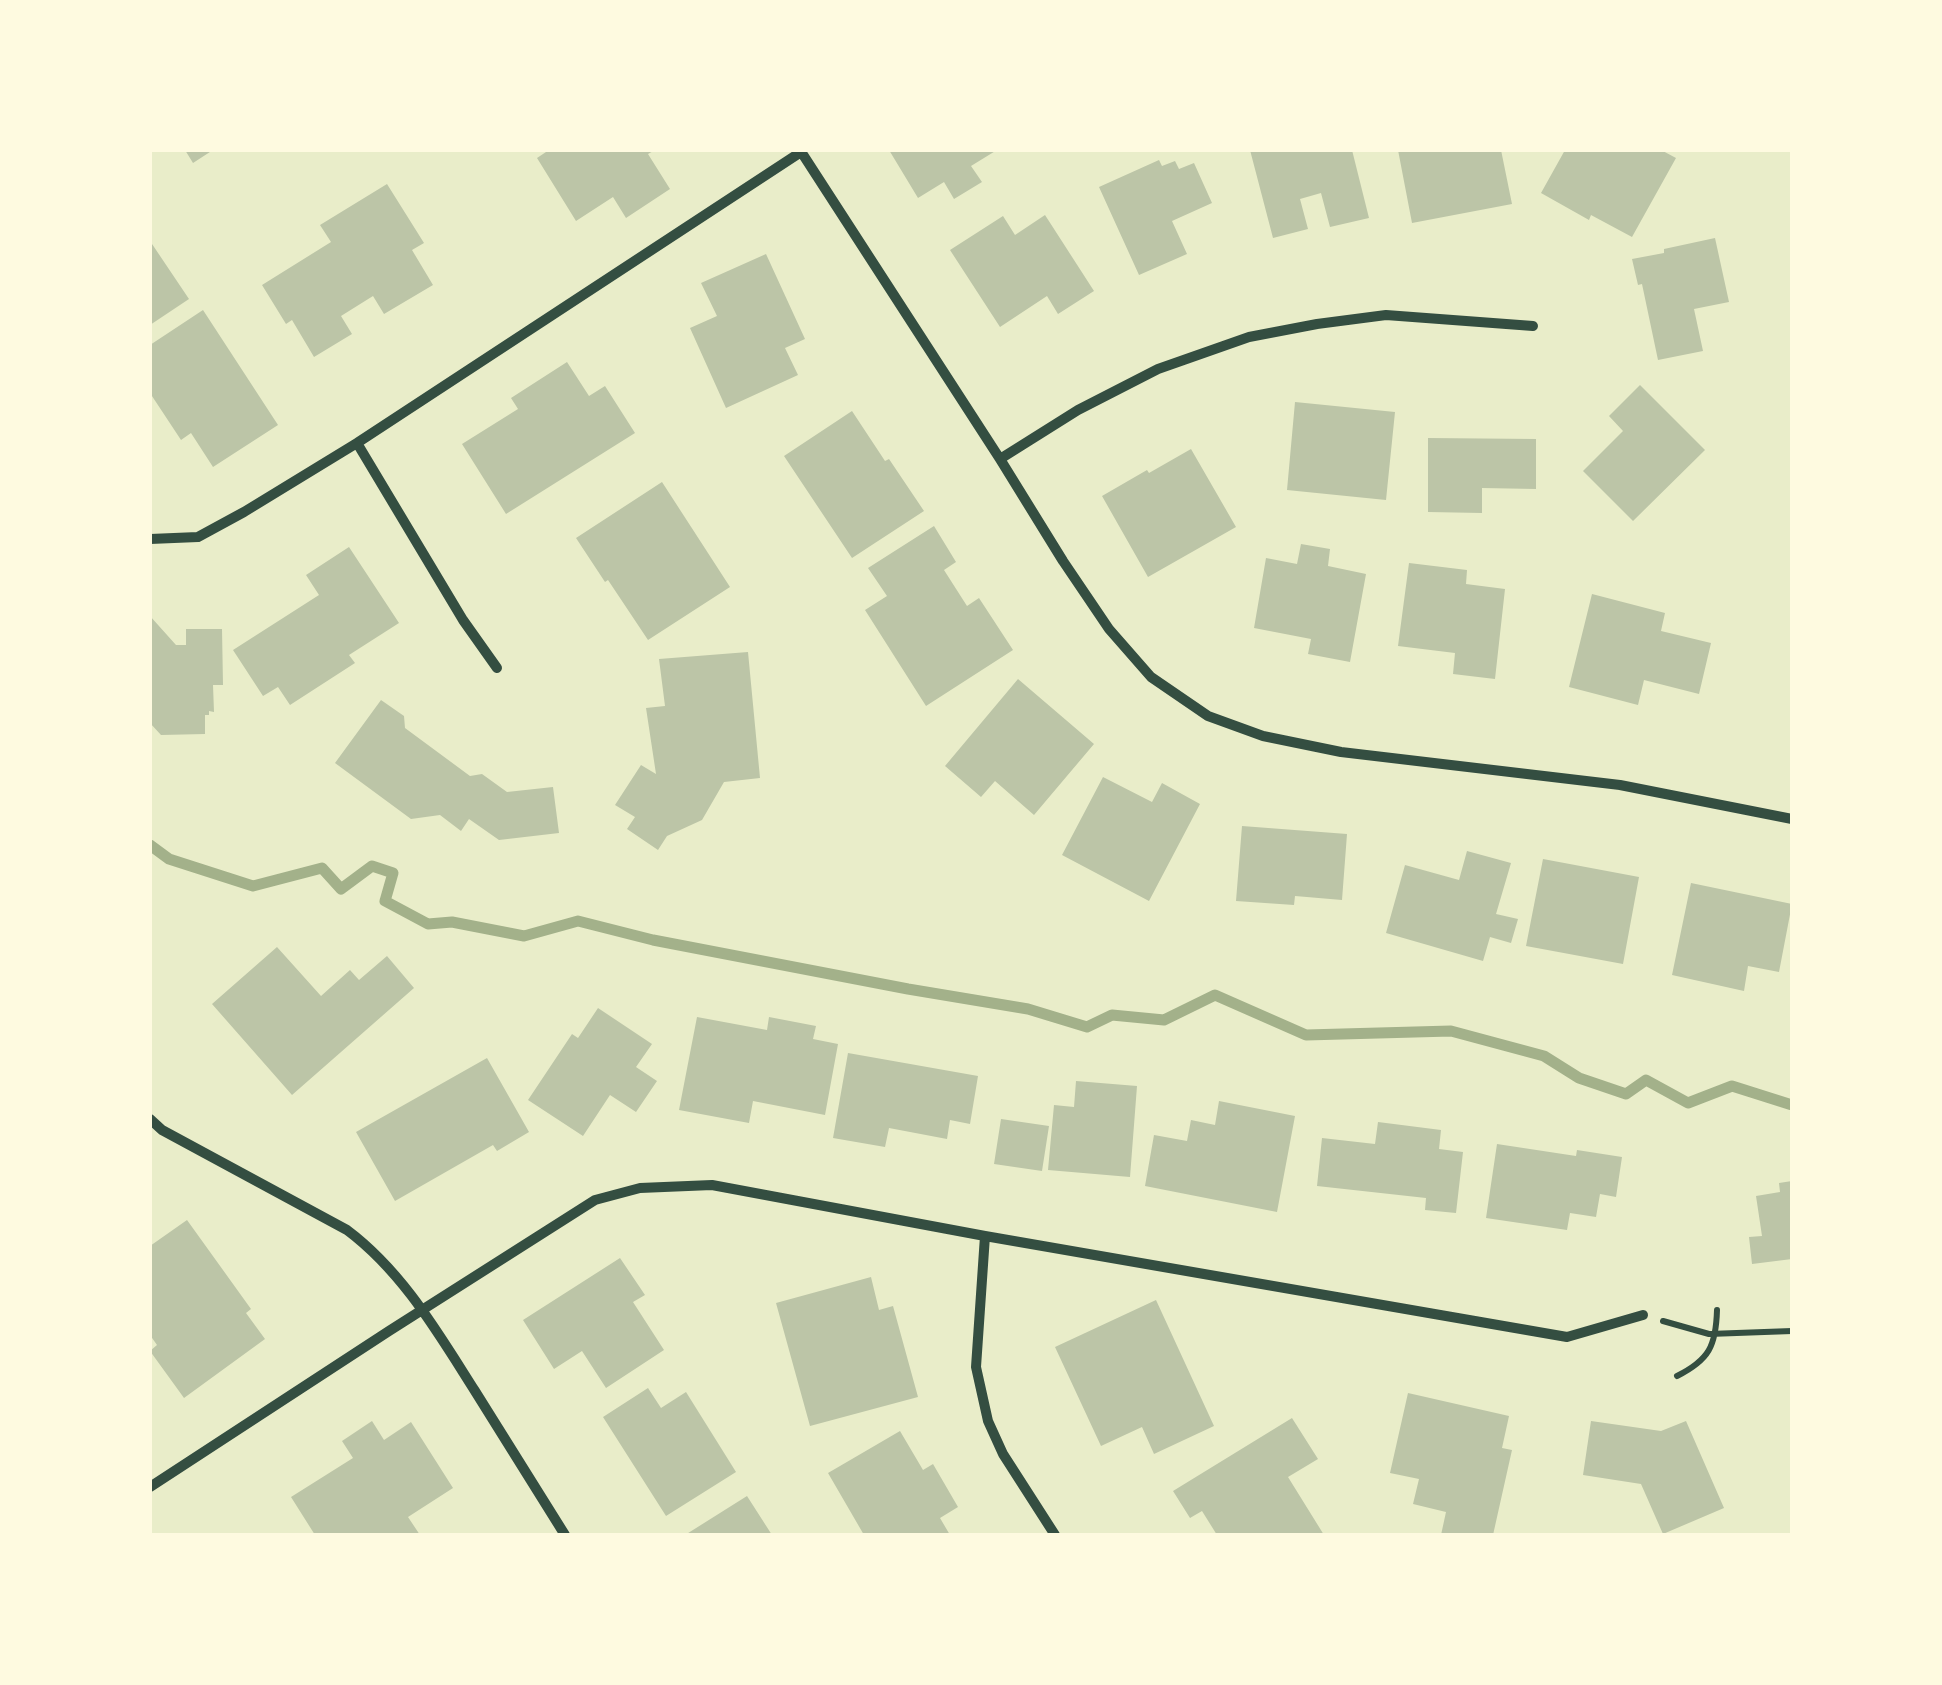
<!DOCTYPE html>
<html>
<head>
<meta charset="utf-8">
<style>
  body { margin:0 }
  #map { position:relative; width:1942px; height:1685px; overflow:hidden; background:#e9edc9; font-family:"Fira Sans",sans-serif }
  canvas { display:block }
  .frame { position:absolute; inset:0; border:152px solid #fefae0; pointer-events:none }
</style>
</head>
<body>
<div id="map">
<canvas width="1942" height="1685"></canvas>
<div class="frame"></div>
</div>
<script>
const g = document.querySelector('canvas').getContext('2d');
g.lineJoin = 'round';
function strokePath(path, color, width, dash) { g.strokeStyle = color; g.lineWidth = width; g.lineCap = dash ? 'butt' : 'round'; g.setLineDash(dash || []); g.stroke(path); }
function paint(path, color) { g.fillStyle = color; g.fill(path, 'evenodd'); }
strokePath(new Path2D(`
  M 150,845 L 169,859 L 253,886 L 322,868 L 341,889 L 372,866 L 393,873 L 385,901 L 428,924 L 452,922 L 524,936 L 578,921 L 653,940 L 908,989 L 1028,1009 L 1087,1027 L 1112,1015 L 1164,1020 L 1215,995 L 1306,1035 L 1451,1031 L 1544,1056 L 1579,1078 L 1626,1094 L 1646,1080 L 1688,1103 L 1732,1086 L 1792,1105`), '#a3b18a', 11);
paint(new Path2D(`
  M 185,150 L 213,150 L 193,163 Z
  M 549,150 L 655,150 L 648,154 L 670,189 L 626,218 L 613,197 L 576,221 L 537,158 Z
  M 889,150 L 997,150 L 971,166 L 982,182 L 954,199 L 944,182 L 918,198 Z
  M 1250,150 L 1352,150 L 1369,218 L 1330,227 L 1321,193 L 1300,199 L 1308,229 L 1273,238 Z
  M 1398,150 L 1501,150 L 1512,204 L 1412,223 Z
  M 1565,150 L 1661,150 L 1676,158 L 1632,237 L 1591,215 L 1589,220 L 1541,193 Z
  M 1159,160 L 1162,166 L 1175,161 L 1179,169 L 1194,163 L 1212,203 L 1172,221 L 1187,254 L 1139,275 L 1099,187 Z
  M 387,184 L 424,243 L 412,250 L 433,285 L 384,314 L 373,296 L 341,316 L 352,334 L 314,357 L 292,320 L 286,324 L 262,285 L 331,242 L 320,225 Z
  M 1045,215 L 1094,291 L 1058,314 L 1047,296 L 1000,327 L 950,250 L 1003,216 L 1015,235 Z
  M 1715,238 L 1729,302 L 1694,309 L 1703,351 L 1658,360 L 1642,284 L 1638,285 L 1632,259 L 1664,253 L 1664,249 Z
  M 150,241 L 189,299 L 150,325 Z
  M 766,254 L 805,339 L 785,348 L 798,375 L 726,408 L 690,328 L 717,316 L 701,283 Z
  M 203,310 L 278,425 L 213,467 L 191,433 L 181,440 L 150,393 L 150,345 Z
  M 567,362 L 589,396 L 605,386 L 635,433 L 506,514 L 462,444 L 518,409 L 511,398 Z
  M 1640,385 L 1705,450 L 1633,521 L 1583,471 L 1623,431 L 1609,416 Z
  M 1295,402 L 1395,412 L 1386,500 L 1287,490 Z
  M 852,411 L 885,461 L 889,459 L 924,511 L 852,558 L 784,456 Z
  M 1428,438 L 1536,439 L 1536,489 L 1482,488 L 1482,513 L 1428,512 Z
  M 1191,449 L 1236,527 L 1148,577 L 1102,496 L 1147,470 L 1149,473 Z
  M 662,482 L 730,587 L 648,640 L 608,580 L 605,582 L 576,538 Z
  M 934,526 L 956,562 L 944,570 L 967,606 L 979,598 L 1013,650 L 926,706 L 865,610 L 887,596 L 868,568 Z
  M 1301,544 L 1330,549 L 1328,566 L 1366,574 L 1350,662 L 1308,654 L 1311,639 L 1254,628 L 1266,558 L 1297,564 Z
  M 349,547 L 399,623 L 349,655 L 355,663 L 290,705 L 278,687 L 263,696 L 233,650 L 319,595 L 306,575 Z
  M 1409,563 L 1467,570 L 1466,584 L 1505,589 L 1495,679 L 1453,674 L 1455,653 L 1398,646 Z
  M 1592,594 L 1665,613 L 1661,631 L 1711,643 L 1699,694 L 1644,680 L 1638,705 L 1569,687 Z
  M 150,616 L 176,645 L 186,645 L 186,629 L 222,629 L 223,685 L 213,685 L 214,712 L 209,711 L 209,715 L 205,715 L 205,734 L 161,735 L 150,723 Z
  M 748,652 L 760,778 L 724,782 L 702,820 L 667,836 L 658,850 L 627,829 L 635,817 L 615,805 L 641,765 L 656,774 L 646,708 L 665,706 L 659,659 Z
  M 1018,679 L 1094,744 L 1034,815 L 995,781 L 981,797 L 945,766 Z
  M 381,700 L 404,716 L 405,728 L 470,776 L 482,774 L 507,792 L 553,787 L 559,833 L 499,840 L 469,819 L 461,831 L 440,815 L 411,819 L 335,763 Z
  M 1103,777 L 1152,802 L 1162,783 L 1200,804 L 1149,901 L 1062,855 Z
  M 1242,826 L 1347,834 L 1342,900 L 1295,896 L 1294,905 L 1236,901 Z
  M 1467,851 L 1511,863 L 1496,914 L 1518,919 L 1511,943 L 1490,937 L 1483,961 L 1386,933 L 1405,865 L 1459,880 Z
  M 1543,859 L 1639,877 L 1623,964 L 1526,946 Z
  M 1691,883 L 1792,904 L 1779,972 L 1748,966 L 1744,991 L 1672,975 Z
  M 277,947 L 321,996 L 350,970 L 359,980 L 387,956 L 414,988 L 292,1095 L 212,1004 Z
  M 598,1008 L 652,1044 L 636,1067 L 657,1081 L 636,1112 L 610,1095 L 583,1136 L 528,1100 L 572,1034 L 578,1038 Z
  M 697,1017 L 767,1030 L 769,1017 L 816,1026 L 813,1039 L 838,1044 L 825,1115 L 753,1101 L 749,1123 L 679,1110 Z
  M 848,1053 L 978,1076 L 970,1124 L 950,1120 L 947,1139 L 889,1128 L 885,1147 L 833,1138 Z
  M 487,1058 L 529,1132 L 497,1151 L 493,1145 L 395,1201 L 356,1132 Z
  M 1076,1081 L 1137,1086 L 1130,1177 L 1048,1170 L 1054,1105 L 1074,1107 Z
  M 1219,1101 L 1295,1116 L 1277,1212 L 1145,1186 L 1154,1135 L 1187,1141 L 1191,1120 L 1215,1125 Z
  M 1001,1119 L 1049,1126 L 1042,1171 L 994,1164 Z
  M 1378,1122 L 1441,1130 L 1439,1149 L 1463,1152 L 1456,1213 L 1425,1210 L 1426,1198 L 1317,1186 L 1322,1138 L 1375,1144 Z
  M 1497,1144 L 1576,1156 L 1577,1150 L 1622,1157 L 1616,1197 L 1600,1194 L 1596,1217 L 1570,1213 L 1567,1230 L 1486,1218 Z
  M 1792,1181 L 1792,1259 L 1752,1264 L 1749,1237 L 1762,1236 L 1756,1196 L 1780,1192 L 1779,1183 Z
  M 187,1220 L 251,1309 L 246,1313 L 265,1339 L 184,1398 L 150,1351 L 157,1345 L 150,1335 L 150,1246 Z
  M 620,1258 L 645,1295 L 633,1302 L 664,1350 L 606,1388 L 582,1351 L 554,1369 L 523,1320 Z
  M 871,1277 L 879,1310 L 893,1306 L 918,1397 L 810,1426 L 776,1303 Z
  M 1156,1300 L 1214,1426 L 1154,1454 L 1142,1427 L 1101,1446 L 1055,1347 Z
  M 648,1388 L 661,1408 L 686,1392 L 736,1472 L 666,1516 L 603,1417 Z
  M 1408,1393 L 1509,1416 L 1502,1448 L 1512,1450 L 1493,1535 L 1441,1535 L 1446,1512 L 1413,1504 L 1419,1479 L 1390,1473 Z
  M 1292,1418 L 1318,1459 L 1288,1477 L 1324,1535 L 1217,1535 L 1202,1511 L 1190,1518 L 1173,1491 Z
  M 372,1421 L 384,1440 L 411,1422 L 453,1488 L 408,1517 L 420,1535 L 315,1535 L 291,1497 L 353,1458 L 342,1441 Z
  M 1591,1421 L 1661,1431 L 1686,1421 L 1724,1508 L 1663,1534 L 1641,1484 L 1583,1475 Z
  M 900,1431 L 923,1470 L 933,1464 L 958,1507 L 940,1518 L 950,1535 L 864,1535 L 828,1473 Z
  M 747,1496 L 772,1535 L 685,1535 Z`), '#bcc5a7');
strokePath(new Path2D(`
  M 1663,1321 L 1709,1334 L 1792,1331
  M 1677,1376 C 1709,1360 1716,1346 1717,1310`), '#344e41', 6);
strokePath(new Path2D(`
  M 800,150 L 1000,459 L 1063,561 L 1109,629 L 1151,677 L 1208,716 L 1263,736 L 1341,752 L 1620,785 L 1792,819
  M 357,443 L 463,620 L 497,668
  M 1000,459 L 1078,410 L 1158,369 L 1249,337 L 1317,324 L 1386,315 L 1533,326
  M 150,539 L 198,537 L 244,512 L 357,443 L 801,152
  M 150,1119 L 162,1130 L 347,1230 C 403,1272 438,1333 475,1391 C 505,1439 535,1487 565,1535
  M 985,1236 L 976,1367 L 988,1421 L 1003,1454 L 1055,1535
  M 150,1487 L 389,1331 L 595,1200 L 640,1188 L 712,1185 L 985,1236 L 1567,1337 L 1643,1315`), '#344e41', 10);
</script>
</body>
</html>
